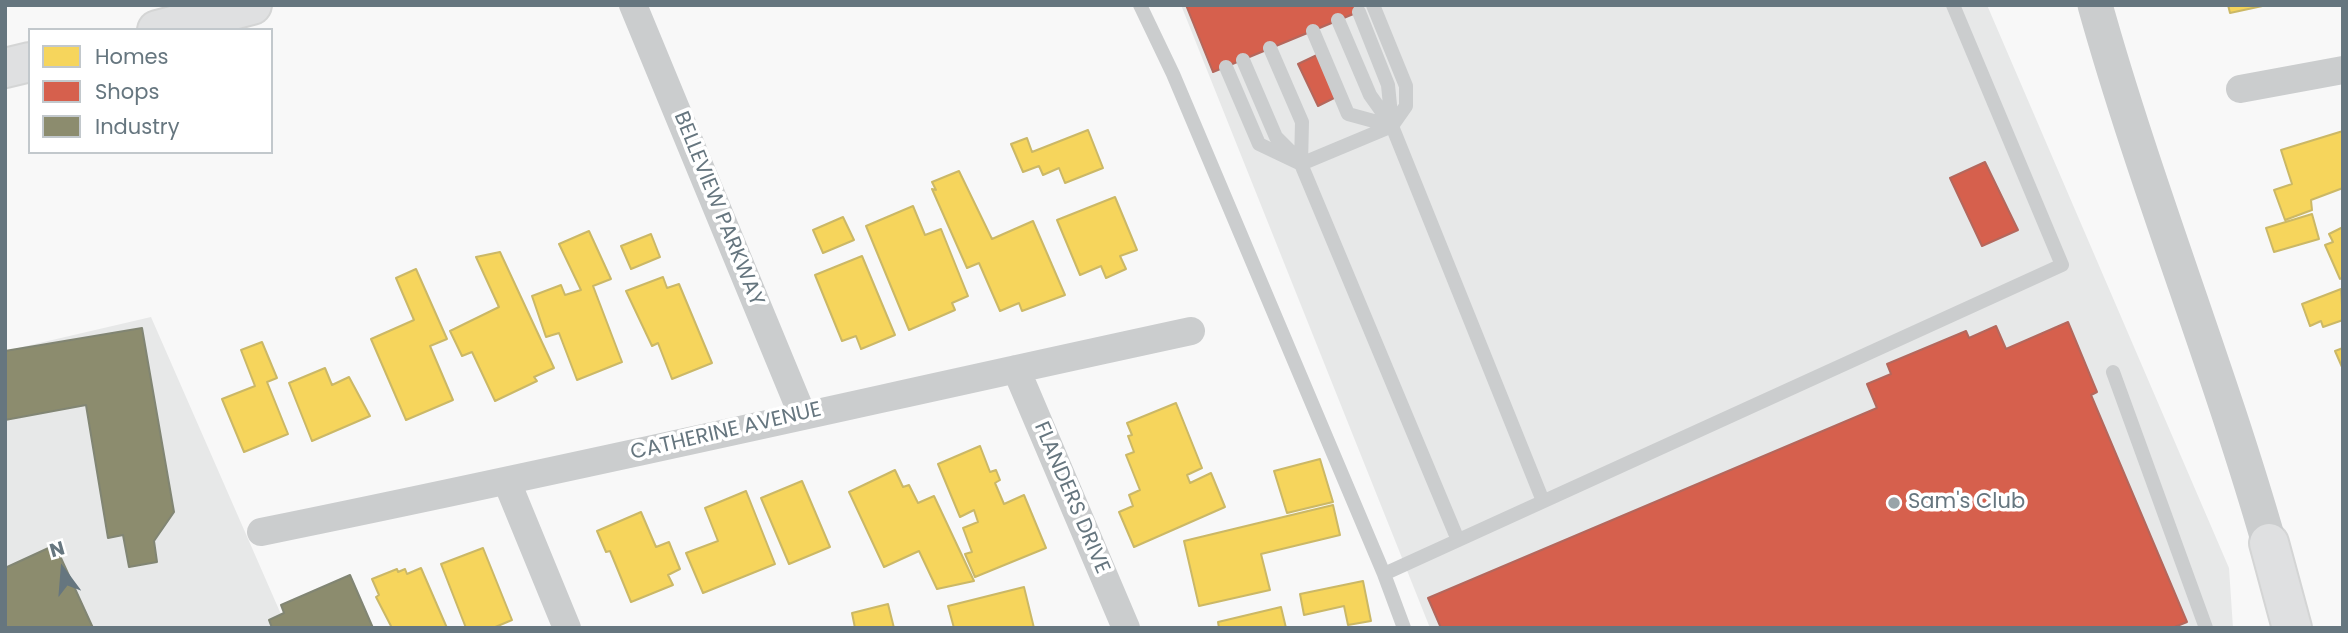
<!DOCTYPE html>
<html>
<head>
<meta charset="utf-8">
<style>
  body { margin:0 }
  #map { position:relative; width:2348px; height:633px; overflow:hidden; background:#f8f8f8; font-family:Poppins,sans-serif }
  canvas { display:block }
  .frame { position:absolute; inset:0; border:7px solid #66767f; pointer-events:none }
  .legend { position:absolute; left:28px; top:28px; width:245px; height:126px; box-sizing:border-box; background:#fff; border:2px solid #c2c8cc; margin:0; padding:9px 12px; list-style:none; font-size:21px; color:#66767f }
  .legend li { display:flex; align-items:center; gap:14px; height:35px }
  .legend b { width:35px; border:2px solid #c2c8cc }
  .north { position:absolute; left:28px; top:535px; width:70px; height:70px; -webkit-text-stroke:5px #fff; paint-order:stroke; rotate:344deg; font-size:19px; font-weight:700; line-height:28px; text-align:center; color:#66767f }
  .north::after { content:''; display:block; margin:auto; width:24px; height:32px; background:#66767f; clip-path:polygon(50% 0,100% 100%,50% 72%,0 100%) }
</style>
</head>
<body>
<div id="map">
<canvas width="2348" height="633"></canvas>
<div class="frame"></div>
<ul class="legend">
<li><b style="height:19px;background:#f6d55c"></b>Homes</li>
<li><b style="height:19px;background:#d6604d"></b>Shops</li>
<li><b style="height:19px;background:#8c8c6e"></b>Industry</li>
</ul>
<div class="north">N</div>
</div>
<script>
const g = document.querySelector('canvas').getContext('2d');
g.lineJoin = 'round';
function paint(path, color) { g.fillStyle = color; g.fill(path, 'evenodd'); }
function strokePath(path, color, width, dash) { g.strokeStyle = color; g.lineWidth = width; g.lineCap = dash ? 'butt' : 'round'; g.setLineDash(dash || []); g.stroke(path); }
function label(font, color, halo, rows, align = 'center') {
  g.font = font + ' Poppins,sans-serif'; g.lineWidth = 7; g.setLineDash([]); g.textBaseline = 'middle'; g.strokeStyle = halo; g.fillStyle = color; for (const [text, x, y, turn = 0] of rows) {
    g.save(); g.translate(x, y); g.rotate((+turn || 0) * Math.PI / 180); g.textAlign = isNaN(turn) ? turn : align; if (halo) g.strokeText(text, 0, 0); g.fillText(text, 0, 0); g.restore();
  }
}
paint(new Path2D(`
  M 1181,5 L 1987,5 L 2229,568 L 2233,628 L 1430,628 Z
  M 151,317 L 287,628 L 5,628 L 5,351 Z`), '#e7e8e8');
const homes = new Path2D(`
  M 2228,5 L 2267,5 L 2230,13 Z
  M 1088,130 L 1103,168 L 1065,183 L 1059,168 L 1043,175 L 1039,166 L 1023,172 L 1011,144 L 1027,138 L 1032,152 Z
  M 2343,131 L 2343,188 L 2311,200 L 2312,210 L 2285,220 L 2274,190 L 2292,184 L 2281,150 Z
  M 959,171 L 992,239 L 1033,221 L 1065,295 L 1022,311 L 1019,303 L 1000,311 L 979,263 L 967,268 L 932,189 L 936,190 L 932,182 Z
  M 1115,197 L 1137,250 L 1120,256 L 1126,269 L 1106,278 L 1101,266 L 1080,275 L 1057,220 Z
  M 913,206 L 925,235 L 941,229 L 968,296 L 952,303 L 955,310 L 909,330 L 866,226 Z
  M 2312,214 L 2319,239 L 2274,252 L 2266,228 Z
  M 843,217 L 854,240 L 823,253 L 813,230 Z
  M 2343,227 L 2343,277 L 2340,279 L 2325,245 L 2333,242 L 2329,234 Z
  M 589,231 L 611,279 L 593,286 L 622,362 L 577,380 L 559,333 L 546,337 L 532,296 L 561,285 L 565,295 L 581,290 L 559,244 Z
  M 651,234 L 660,257 L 631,269 L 621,246 Z
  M 500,252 L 554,368 L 534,377 L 537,381 L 495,401 L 472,352 L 462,356 L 450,331 L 499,307 L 476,257 Z
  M 862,256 L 895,335 L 861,349 L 856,336 L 842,341 L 815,275 Z
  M 416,269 L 447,339 L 430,346 L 453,400 L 406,420 L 371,339 L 414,320 L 396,278 Z
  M 663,277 L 667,288 L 679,284 L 712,363 L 672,379 L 658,343 L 652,346 L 626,291 Z
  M 2341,289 L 2343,320 L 2323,327 L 2321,321 L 2310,326 L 2302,304 Z
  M 262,342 L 277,378 L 267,382 L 288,434 L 244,452 L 222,399 L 255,386 L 241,350 Z
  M 2343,348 L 2343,366 L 2342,367 L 2335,351 Z
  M 325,368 L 332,385 L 349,377 L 370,416 L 312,441 L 289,383 Z
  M 1176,403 L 1202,468 L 1187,475 L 1190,483 L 1211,473 L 1225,507 L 1134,547 L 1119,512 L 1133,506 L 1129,495 L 1140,490 L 1126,455 L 1134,452 L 1128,436 L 1132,435 L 1127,423 Z
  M 980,446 L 990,472 L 996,470 L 1000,480 L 995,483 L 1004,504 L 1024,495 L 1046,548 L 975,577 L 965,554 L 972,552 L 963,528 L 978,522 L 974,510 L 960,517 L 938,464 Z
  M 1320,459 L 1333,502 L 1287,513 L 1274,471 Z
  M 895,470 L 903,487 L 909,485 L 918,503 L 934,496 L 974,581 L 937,589 L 919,551 L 884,567 L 849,492 Z
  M 802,481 L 830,547 L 789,564 L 761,498 Z
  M 746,491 L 775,564 L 703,593 L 686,553 L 718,541 L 705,508 Z
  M 1333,505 L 1340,535 L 1261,554 L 1270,590 L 1199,606 L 1184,541 Z
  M 641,512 L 656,547 L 669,542 L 680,569 L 668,575 L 673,585 L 631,602 L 610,551 L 606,552 L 597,531 Z
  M 483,548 L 512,620 L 493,628 L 466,628 L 441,564 Z
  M 421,568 L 447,628 L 392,628 L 376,597 L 379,595 L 372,579 L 397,569 L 398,572 L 405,569 L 407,574 Z
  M 1363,581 L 1371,621 L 1348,625 L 1344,606 L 1304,615 L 1300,594 Z
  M 1024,587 L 1034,628 L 954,628 L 948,606 Z
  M 888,604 L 894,628 L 855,628 L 852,613 Z
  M 1281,607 L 1286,628 L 1219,628 L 1218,622 Z`);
paint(homes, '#f6d55c');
strokePath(homes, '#cbb866', 2);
const shops = new Path2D(`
  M 1186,5 L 1361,5 L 1363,10 L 1213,72 Z
  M 1317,55 L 1336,97 L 1318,106 L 1298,64 Z
  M 1985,162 L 2018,230 L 1982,246 L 1950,178 Z
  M 2068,322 L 2097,392 L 2091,395 L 2187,622 L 2172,628 L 1441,628 L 1428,598 L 1877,408 L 1867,384 L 1891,374 L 1887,364 L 1966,331 L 1969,338 L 1996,326 L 2006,349 Z`);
paint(shops, '#d6604d');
strokePath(shops, '#b4675c', 2);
const industry = new Path2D(`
  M 142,328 L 174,512 L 154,541 L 157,562 L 129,567 L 123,535 L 108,538 L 86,405 L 5,420 L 5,351 Z
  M 55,545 L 93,628 L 5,628 L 5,568 Z
  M 350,575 L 373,628 L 272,628 L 269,620 L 284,613 L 281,605 Z`);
paint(industry, '#8c8c6e');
strokePath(industry, '#818573', 2);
const trunk = new Path2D(`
  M 157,30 L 252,5
  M 5,68 L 30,62`);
const motorway = new Path2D(`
  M 2269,543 L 2292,628`);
strokePath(trunk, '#d4d5d5', 42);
strokePath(motorway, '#d4d5d5', 42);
strokePath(new Path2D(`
  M 1140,5 L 1173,74 L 1384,574 L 2062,265 L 1953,5
  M 1373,5 L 1406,86 L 1406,106 L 1392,126 L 1301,164 L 1458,540
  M 1359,12 L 1388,85 L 1392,125
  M 1338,20 L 1370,95 L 1392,126 L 1543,501
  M 1313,31 L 1348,114 L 1392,126
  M 1270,48 L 1302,122 L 1301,164
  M 1243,60 L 1276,137 L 1296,157
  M 1226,67 L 1259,144 L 1301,164
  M 2113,372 L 2206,628
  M 1384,574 L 1404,628`), '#cbcdce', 14);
strokePath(new Path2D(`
  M 633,5 L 802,414
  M 2240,89 L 2343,70
  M 1016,369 L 1126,628
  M 507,482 L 567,628
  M 261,532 C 572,469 881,398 1191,331`), '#cbcdce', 28);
strokePath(new Path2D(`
  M 2095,5 C 2146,187 2217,362 2269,543`), '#cbcdce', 35);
strokePath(trunk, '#dfe0e1', 38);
strokePath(motorway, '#dfe0e1', 38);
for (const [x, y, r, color] of [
  [1894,503,7,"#99a4a9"]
]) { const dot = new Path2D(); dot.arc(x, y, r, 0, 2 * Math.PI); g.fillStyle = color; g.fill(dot); strokePath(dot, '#fff', 2.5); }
label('21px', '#66767f', '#fff', [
  ["BELLEVIEW PARKWAY",718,209,68],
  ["CATHERINE AVENUE",726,432,-13],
  ["FLANDERS DRIVE",1071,498,67]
]);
label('21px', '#66767f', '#fff', [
  ["Sam's Club",1908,503]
], 'left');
</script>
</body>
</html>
